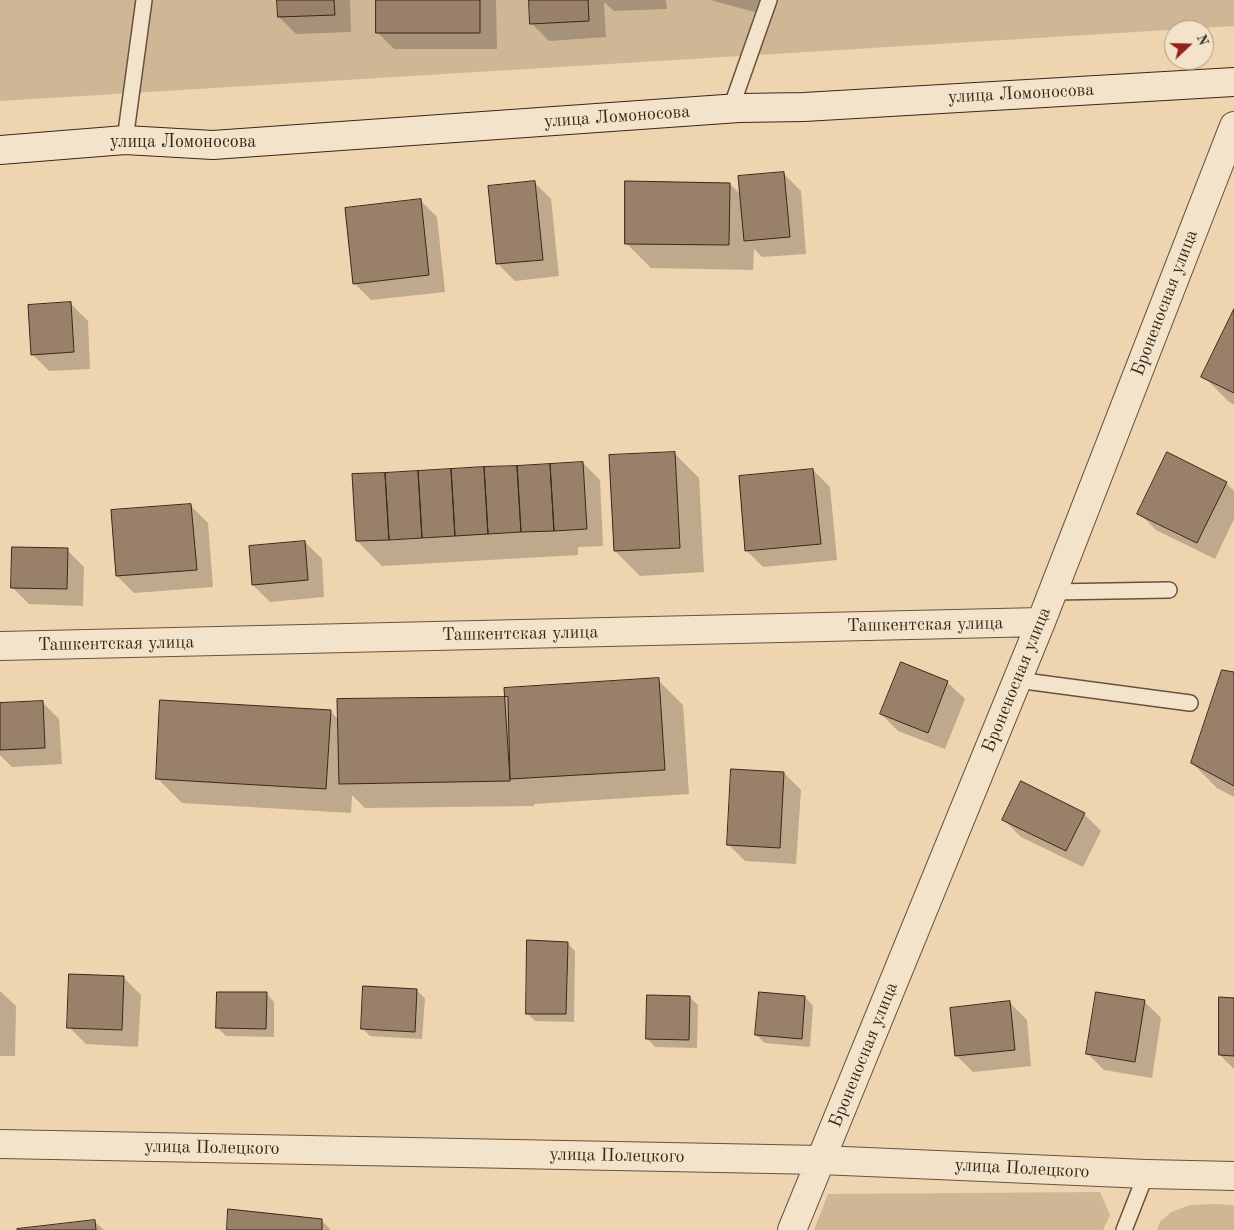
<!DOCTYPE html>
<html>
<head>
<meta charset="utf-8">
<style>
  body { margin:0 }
  #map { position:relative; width:1234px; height:1230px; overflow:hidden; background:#eed4af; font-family:"Old Standard TT",serif }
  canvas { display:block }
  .north { position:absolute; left:1164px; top:20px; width:50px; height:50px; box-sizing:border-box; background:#f4e3cb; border:1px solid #aa9885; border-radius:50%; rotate:69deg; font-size:14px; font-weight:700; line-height:20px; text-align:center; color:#3a271c }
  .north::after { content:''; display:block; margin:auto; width:18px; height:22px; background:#8f2418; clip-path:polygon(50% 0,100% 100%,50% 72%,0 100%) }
</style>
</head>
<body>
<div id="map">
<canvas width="1234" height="1230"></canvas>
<div class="north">N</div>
</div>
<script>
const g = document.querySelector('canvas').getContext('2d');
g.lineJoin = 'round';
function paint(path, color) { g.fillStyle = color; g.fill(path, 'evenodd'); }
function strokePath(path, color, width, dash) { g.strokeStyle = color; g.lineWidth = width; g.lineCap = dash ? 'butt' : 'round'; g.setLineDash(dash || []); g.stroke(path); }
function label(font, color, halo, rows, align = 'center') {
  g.font = font + ' "Old Standard TT",serif'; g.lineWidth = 4.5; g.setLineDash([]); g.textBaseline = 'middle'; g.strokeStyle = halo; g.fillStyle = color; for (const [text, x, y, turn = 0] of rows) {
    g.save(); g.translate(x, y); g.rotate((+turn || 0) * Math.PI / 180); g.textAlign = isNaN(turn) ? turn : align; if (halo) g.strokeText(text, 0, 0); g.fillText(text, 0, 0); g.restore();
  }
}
paint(new Path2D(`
  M 0,0 L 1234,0 L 1234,26 L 0,101 Z
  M 1100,1192 L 1110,1215 L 1103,1230 L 814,1230 L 828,1194 Z
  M 1214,1204 L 1234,1205 L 1234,1230 L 1157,1230 L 1160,1222 L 1171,1212 L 1190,1205 Z`), '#cfb796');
paint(new Path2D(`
  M 279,0 L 350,0 L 351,32 L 296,34 L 279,17 Z
  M 377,0 L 496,0 L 497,49 L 394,49 L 377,32 Z
  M 530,0 L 666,0 L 667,9 L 614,11 L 604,2 L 606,37 L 549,41 L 532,24 Z
  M 710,0 L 761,0 L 758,13 Z
  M 784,174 L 801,191 L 806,254 L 762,257 L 754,249 L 753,270 L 651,268 L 626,243 L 730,184 L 741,195 Z
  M 534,182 L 551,199 L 559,276 L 515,281 L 498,264 Z
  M 420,200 L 437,217 L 445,292 L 371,300 L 354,283 Z
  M 71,304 L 88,321 L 90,369 L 49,371 L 32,354 Z
  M 1234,312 L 1234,405 L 1228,401 L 1203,376 Z
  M 674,453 L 699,478 L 704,572 L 640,576 L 615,551 Z
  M 583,463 L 600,480 L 603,546 L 578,547 L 578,555 L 382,566 L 357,541 Z
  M 813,470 L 830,487 L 837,560 L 763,567 L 746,550 Z
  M 1226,483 L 1234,491 L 1234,519 L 1215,559 L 1156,530 L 1139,513 Z
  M 191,506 L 208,523 L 213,587 L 134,593 L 117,576 Z
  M 305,542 L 322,559 L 324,597 L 270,602 L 253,585 Z
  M 67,550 L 84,567 L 83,606 L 29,604 L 12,587 Z
  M 902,664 L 948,683 L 965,699 L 945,749 L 898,731 L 881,714 Z
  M 1234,674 L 1234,797 L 1217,788 L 1192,763 Z
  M 658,680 L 683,705 L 689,794 L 534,804 L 534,806 L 365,808 L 352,795 L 351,813 L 182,803 L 157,778 L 330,711 L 339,720 L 506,698 Z
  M 42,702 L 59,719 L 62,764 L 12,767 L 0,755 L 0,704 Z
  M 784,773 L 801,790 L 796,864 L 745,861 L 728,844 Z
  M 1084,814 L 1101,831 L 1083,867 L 1021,837 L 1004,820 Z
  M 567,943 L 575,951 L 574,1022 L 535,1021 L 527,1013 Z
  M 124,978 L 141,995 L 138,1047 L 86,1044 L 69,1027 Z
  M 416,990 L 425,998 L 422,1039 L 370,1036 L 362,1028 Z
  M 0,991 L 16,1006 L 15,1056 L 0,1056 Z
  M 266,993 L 274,1002 L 274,1037 L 226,1036 L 218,1028 Z
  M 689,997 L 698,1005 L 697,1048 L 655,1047 L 647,1038 Z
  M 805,997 L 813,1006 L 810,1047 L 765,1043 L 756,1035 Z
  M 1234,999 L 1234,1069 L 1220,1055 Z
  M 1144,1001 L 1161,1018 L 1152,1078 L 1104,1070 L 1087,1053 Z
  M 1010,1003 L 1027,1020 L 1031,1066 L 973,1072 L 956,1055 Z
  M 321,1220 L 331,1230 L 229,1230 Z
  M 94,1221 L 104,1230 L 18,1230 Z`), '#0003');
const building = new Path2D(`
  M 277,0 L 334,0 L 335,15 L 278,17 Z
  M 376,0 L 480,0 L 480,33 L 376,33 Z
  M 529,0 L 588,0 L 589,21 L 530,24 Z
  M 784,172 L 790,237 L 744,241 L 738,176 Z
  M 535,181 L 543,260 L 496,264 L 488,186 Z
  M 625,181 L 730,183 L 729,245 L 625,244 Z
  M 421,199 L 429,275 L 353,284 L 345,208 Z
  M 71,302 L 74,352 L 31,355 L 28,305 Z
  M 1234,309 L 1234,393 L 1201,377 Z
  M 675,452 L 680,548 L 614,551 L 609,455 Z
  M 1167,452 L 1227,482 L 1197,543 L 1137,514 Z
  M 583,462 L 587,529 L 554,531 L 550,464 Z
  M 550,464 L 554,531 L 521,532 L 517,466 Z
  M 517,466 L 521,532 L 488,534 L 484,467 Z
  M 484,467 L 488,534 L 455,536 L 451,469 Z
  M 451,469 L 455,536 L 422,538 L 418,471 Z
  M 813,469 L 821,544 L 745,551 L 739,476 Z
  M 418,471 L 422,538 L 389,540 L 385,473 Z
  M 385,473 L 389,540 L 356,541 L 352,474 Z
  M 191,504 L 197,570 L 116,576 L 111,510 Z
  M 305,541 L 308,580 L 252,585 L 249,546 Z
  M 12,547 L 68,548 L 67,589 L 11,588 Z
  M 901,662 L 948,681 L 928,733 L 880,714 Z
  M 1222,670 L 1234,672 L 1234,786 L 1191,763 Z
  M 659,678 L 665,770 L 510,779 L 504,688 Z
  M 508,697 L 510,781 L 339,784 L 337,699 Z
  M 160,700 L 331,710 L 326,789 L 156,779 Z
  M 43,701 L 45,748 L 0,750 L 0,703 Z
  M 731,769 L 784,772 L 780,848 L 727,845 Z
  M 1021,781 L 1085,813 L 1066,851 L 1002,820 Z
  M 527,940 L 568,942 L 566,1014 L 526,1014 Z
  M 69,974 L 124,976 L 122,1030 L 67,1028 Z
  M 363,986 L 417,989 L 415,1032 L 361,1029 Z
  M 217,992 L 267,992 L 266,1029 L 216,1028 Z
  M 759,992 L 805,996 L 802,1039 L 755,1035 Z
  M 1096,992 L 1145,1000 L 1135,1062 L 1086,1054 Z
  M 647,995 L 690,996 L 689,1040 L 646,1039 Z
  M 1219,997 L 1234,998 L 1234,1056 L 1219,1055 Z
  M 1010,1001 L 1015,1050 L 955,1056 L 950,1008 Z
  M 228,1209 L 322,1219 L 322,1230 L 227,1230 Z
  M 95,1220 L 96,1230 L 17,1230 L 17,1229 Z`);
paint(building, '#988168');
strokePath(building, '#3a271c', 1);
const lane = new Path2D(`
  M 731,108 L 769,0
  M 125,140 L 144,0
  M 1053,592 L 1169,590
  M 1017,680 L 1190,703
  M 1124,1230 L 1146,1174`);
const street = new Path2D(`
  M 0,646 L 1041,622
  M 0,1144 L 821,1160 L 1146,1174 L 1234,1176
  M 792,1230 L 1041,622 L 1234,126`);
const secondary = new Path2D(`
  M 0,150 L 125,140 L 213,145 L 739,108 L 804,107 L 1234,82`);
strokePath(lane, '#675241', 18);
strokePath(street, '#675241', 30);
strokePath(secondary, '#3a271c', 30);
strokePath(lane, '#f4e3cb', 15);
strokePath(street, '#f4e3cb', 28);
strokePath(secondary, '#f4e3cb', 28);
label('18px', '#3a271c', '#f4e3cb', [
  ["улица Ломоносова",1021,94,-3],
  ["улица Ломоносова",617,117,-4],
  ["улица Ломоносова",183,142],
  ["Броненосная улица",1165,303,-69],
  ["Ташкентская улица",925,625,-1],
  ["Ташкентская улица",520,634,-1],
  ["Ташкентская улица",116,644,-1],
  ["Броненосная улица",1017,680,-68],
  ["Броненосная улица",864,1055,-68],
  ["улица Полецкого",212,1148,1],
  ["улица Полецкого",617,1156,1],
  ["улица Полецкого",1022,1169,3]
]);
</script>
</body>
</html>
